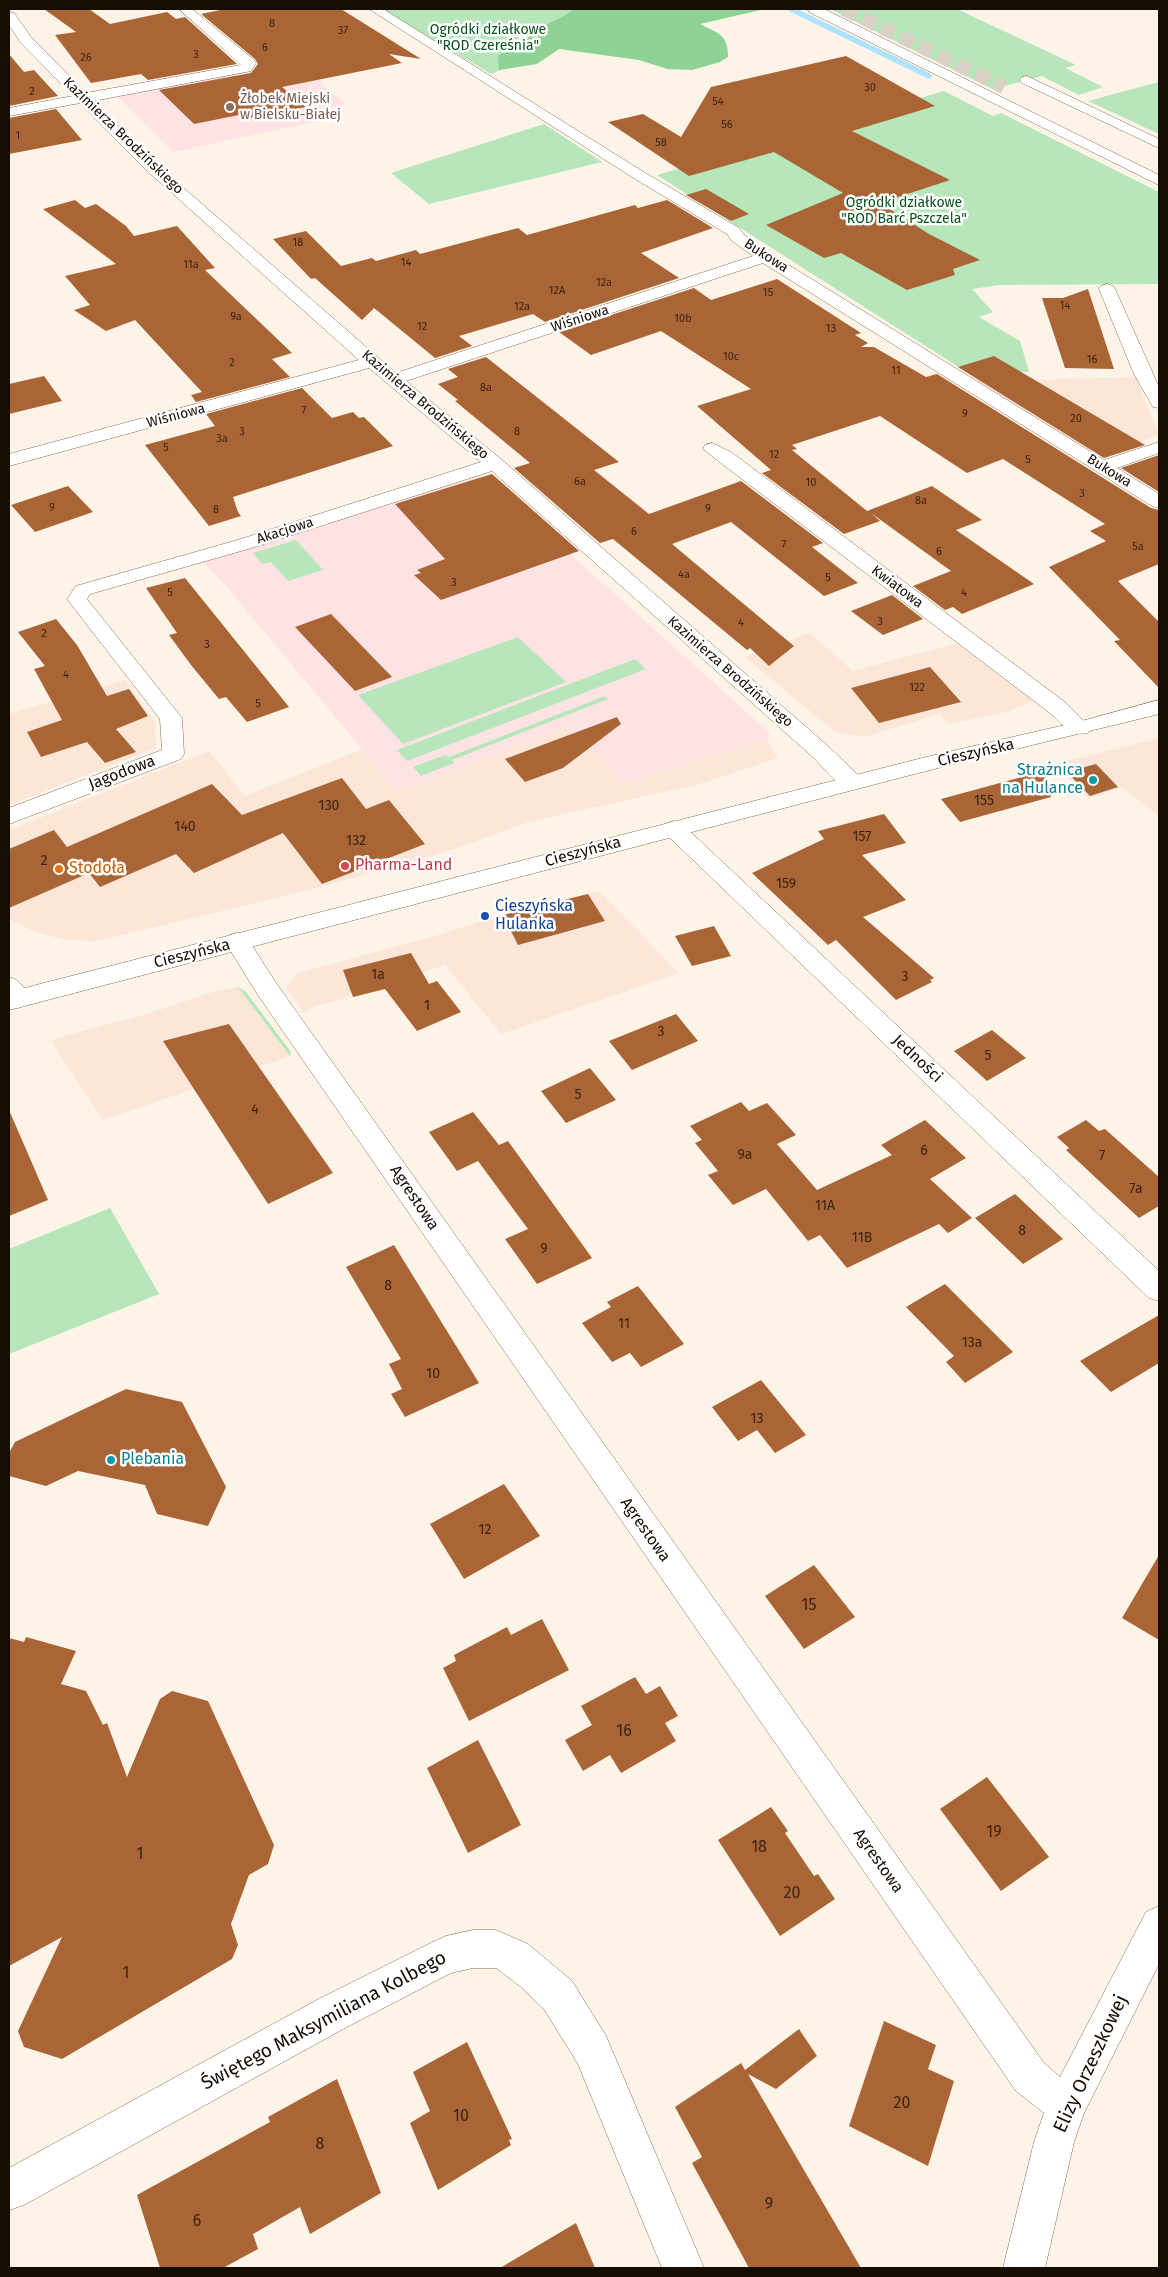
<!DOCTYPE html>
<html>
<head>
<meta charset="utf-8">
<style>
  body { margin:0 }
  #map { position:relative; width:1168px; height:2277px; overflow:hidden; background:#fdf3e7; font-family:"Fira Sans",sans-serif }
  canvas { display:block }
  .frame { position:absolute; inset:0; border:10px solid #160e05; pointer-events:none }
</style>
</head>
<body>
<div id="map">
<canvas width="1168" height="2277"></canvas>
<div class="frame"></div>
</div>
<script>
const g = document.querySelector('canvas').getContext('2d');
g.lineJoin = 'round';
function paint(path, color) { g.fillStyle = color; g.fill(path, 'evenodd'); }
function strokePath(path, color, width, dash) { g.strokeStyle = color; g.lineWidth = width; g.lineCap = dash ? 'butt' : 'round'; g.setLineDash(dash || []); g.stroke(path); }
function label(font, color, halo, rows, align = 'center') {
  g.font = font + ' "Fira Sans",sans-serif'; g.lineWidth = 5; g.setLineDash([]); g.textBaseline = 'middle'; g.strokeStyle = halo; g.fillStyle = color; for (const [text, x, y, turn = 0] of rows) {
    g.save(); g.translate(x, y); g.rotate((+turn || 0) * Math.PI / 180); g.textAlign = isNaN(turn) ? turn : align; if (halo) g.strokeText(text, 0, 0); g.fillText(text, 0, 0); g.restore();
  }
}
paint(new Path2D(`
  M 1002,372 L 1035,380 L 1136,377 L 1159,435 L 1101,457 L 976,381 Z
  M 810,633 L 853,671 L 958,643 L 1035,701 L 1006,712 L 949,724 L 939,714 L 864,737 L 835,732 L 745,657 Z
  M 125,680 L 155,723 L 156,748 L 9,805 L 9,714 Z
  M 568,726 L 624,783 L 767,739 L 778,758 L 696,785 L 528,822 L 452,850 L 313,889 L 97,941 L 65,940 L 35,932 L 9,919 L 9,830 L 209,751 L 245,796 L 363,749 L 398,792 Z
  M 1159,738 L 1159,816 L 1122,787 L 1088,799 L 1055,764 Z
  M 599,891 L 679,973 L 501,1034 L 445,965 L 400,979 L 400,982 L 349,994 L 350,997 L 315,1006 L 304,1013 L 286,988 L 297,973 L 425,939 L 503,915 Z
  M 238,987 L 290,1056 L 103,1120 L 52,1043 L 54,1039 L 150,1013 L 213,992 Z`), '#fbe6d8');
paint(new Path2D(`
  M 290,57 L 322,81 L 321,84 L 346,104 L 318,111 L 328,119 L 173,152 L 116,95 L 255,69 L 259,59 Z
  M 482,475 L 770,733 L 767,739 L 624,783 L 568,726 L 398,792 L 219,578 L 203,562 Z`), '#ffe3e4');
paint(new Path2D(`
  M 381,9 L 611,9 L 518,34 L 521,49 L 507,67 L 491,74 Z
  M 830,9 L 957,9 L 1076,65 L 1065,68 L 1103,87 L 1079,95 L 1042,76 L 993,89 Z
  M 1159,82 L 1159,134 L 1088,101 L 1151,84 Z
  M 944,91 L 993,116 L 1001,113 L 1159,192 L 1159,284 L 1000,285 L 972,289 L 993,312 L 979,317 L 1020,341 L 1029,372 L 1002,372 L 979,380 L 657,175 Z
  M 544,124 L 602,162 L 429,204 L 391,173 Z
  M 296,540 L 323,570 L 288,581 L 271,562 L 262,564 L 253,553 Z
  M 518,637 L 566,682 L 403,744 L 358,695 Z
  M 635,659 L 646,669 L 407,761 L 397,750 Z
  M 605,696 L 608,699 L 452,760 L 454,763 L 421,776 L 413,767 L 445,755 L 449,757 Z
  M 238,987 L 246,992 L 291,1052 L 290,1056 Z
  M 110,1208 L 159,1294 L 9,1354 L 9,1249 Z`), '#b6e6ba');
paint(new Path2D(`
  M 574,9 L 765,9 L 700,24 C 717,34 728,32 728,57 L 720,62 L 692,70 L 667,69 L 639,60 L 559,49 L 537,64 L 499,70 L 498,56 L 526,39 L 539,28 L 566,15 Z`), '#8fd296');
strokePath(new Path2D(`
  M 791,9 L 929,76`), '#ade4fc', 5.5);
paint(new Path2D(`
  M 44,9 L 89,9 L 110,24 L 167,12 L 176,19 L 185,17 L 237,64 L 148,80 L 141,74 L 91,83 L 55,35 L 76,32 Z
  M 225,9 L 341,9 L 421,59 L 389,54 L 402,63 L 282,87 L 306,107 L 245,119 L 244,114 L 194,124 L 159,90 L 251,73 L 258,64 L 255,59 L 201,14 Z
  M 9,54 L 24,72 L 34,70 L 58,96 L 9,106 Z
  M 846,56 L 935,106 L 852,131 L 950,180 L 880,203 L 929,234 L 980,260 L 953,269 L 955,275 L 907,290 L 841,253 L 824,258 L 766,225 L 843,193 L 774,152 L 689,176 L 608,122 L 643,114 L 681,137 L 711,87 Z
  M 56,109 L 82,140 L 9,154 L 9,118 Z
  M 706,189 L 749,214 L 731,221 L 686,195 Z
  M 75,200 L 85,208 L 96,204 L 126,226 L 134,236 L 177,226 L 215,268 L 205,270 L 292,353 L 272,359 L 290,377 L 196,402 L 191,395 L 202,392 L 135,320 L 106,331 L 74,310 L 90,305 L 65,276 L 116,264 L 43,209 Z
  M 667,200 L 713,228 L 641,253 L 679,278 L 545,322 L 533,314 L 459,336 L 472,346 L 435,358 L 374,308 L 362,320 L 315,278 L 311,279 L 273,239 L 306,231 L 341,266 L 372,258 L 376,261 L 416,250 L 420,254 L 518,228 L 527,235 L 635,205 L 638,208 Z
  M 777,279 L 861,333 L 855,335 L 868,343 L 861,347 L 874,347 L 926,377 L 937,374 L 1151,508 L 1159,510 L 1159,564 L 1118,581 L 1159,622 L 1159,688 L 1114,641 L 1120,640 L 1049,567 L 1106,541 L 1090,531 L 1105,524 L 1003,459 L 967,473 L 880,416 L 792,445 L 797,449 L 792,450 L 867,511 L 932,486 L 982,520 L 956,530 L 1034,584 L 962,614 L 953,607 L 945,610 L 913,586 L 951,571 L 871,513 L 880,521 L 844,534 L 762,473 L 771,470 L 697,406 L 751,389 L 661,331 L 591,355 L 559,332 L 694,288 L 711,300 Z
  M 1088,289 L 1114,369 L 1065,368 L 1042,298 L 1063,298 Z
  M 994,356 L 1145,445 L 1104,458 L 958,367 Z
  M 486,357 L 619,462 L 594,470 L 649,514 L 741,481 L 823,543 L 812,547 L 858,583 L 824,596 L 731,522 L 672,544 L 794,646 L 769,666 L 750,648 L 747,650 L 613,539 L 600,543 L 514,468 L 530,463 L 455,401 L 458,400 L 438,384 L 458,377 L 448,369 Z
  M 44,376 L 62,401 L 9,414 L 9,384 Z
  M 302,388 L 332,418 L 353,412 L 359,418 L 364,417 L 393,446 L 233,497 L 238,512 L 241,516 L 209,526 L 145,445 L 215,426 L 206,414 Z
  M 1159,455 L 1159,492 L 1121,468 Z
  M 492,474 L 579,551 L 441,600 L 414,575 L 421,573 L 417,570 L 445,559 L 395,504 Z
  M 68,486 L 93,512 L 35,532 L 11,505 Z
  M 185,578 L 289,707 L 247,722 L 226,697 L 219,699 L 191,665 L 169,635 L 177,633 L 146,588 Z
  M 892,595 L 923,619 L 883,635 L 851,611 Z
  M 331,614 L 392,677 L 355,691 L 295,627 Z
  M 56,619 L 77,645 L 107,696 L 129,689 L 148,716 L 116,729 L 136,752 L 105,763 L 87,742 L 41,757 L 27,732 L 62,720 L 34,669 L 45,666 L 18,632 Z
  M 930,667 L 961,702 L 879,723 L 851,688 Z
  M 617,717 L 621,724 L 563,768 L 525,782 L 505,759 Z
  M 1096,764 L 1118,787 L 1090,796 L 1067,772 Z
  M 1044,771 L 1051,797 L 960,822 L 941,799 Z
  M 342,778 L 366,809 L 389,800 L 425,844 L 322,884 L 283,833 L 194,873 L 176,854 L 100,887 L 89,873 L 9,908 L 9,849 L 54,830 L 67,847 L 212,784 L 242,815 Z
  M 884,814 L 906,843 L 862,855 L 906,900 L 863,917 L 934,978 L 930,980 L 932,982 L 896,1000 L 836,940 L 828,945 L 752,873 L 824,839 L 818,831 Z
  M 588,894 L 605,921 L 518,945 L 503,915 Z
  M 714,926 L 731,956 L 692,966 L 675,936 Z
  M 411,953 L 429,984 L 437,981 L 461,1012 L 417,1031 L 385,989 L 353,997 L 343,970 Z
  M 676,1014 L 698,1041 L 632,1070 L 609,1041 Z
  M 229,1024 L 333,1173 L 268,1204 L 163,1041 Z
  M 992,1030 L 1026,1058 L 987,1081 L 954,1051 Z
  M 590,1068 L 616,1100 L 566,1123 L 541,1091 Z
  M 741,1102 L 749,1111 L 767,1103 L 796,1135 L 777,1144 L 817,1190 L 892,1155 L 881,1145 L 925,1120 L 966,1158 L 930,1179 L 972,1218 L 948,1233 L 939,1224 L 847,1268 L 820,1235 L 808,1241 L 766,1189 L 733,1205 L 708,1175 L 718,1171 L 695,1143 L 702,1140 L 690,1126 Z
  M 9,1110 L 48,1200 L 9,1216 Z
  M 473,1112 L 499,1145 L 508,1141 L 592,1258 L 537,1284 L 505,1239 L 528,1229 L 478,1161 L 457,1171 L 429,1132 Z
  M 1086,1120 L 1099,1131 L 1105,1129 L 1159,1177 L 1159,1206 L 1139,1218 L 1066,1150 L 1069,1148 L 1057,1137 Z
  M 1015,1194 L 1063,1239 L 1023,1264 L 975,1218 Z
  M 394,1245 L 479,1383 L 405,1417 L 391,1394 L 402,1389 L 389,1364 L 401,1359 L 346,1267 Z
  M 945,1284 L 1013,1352 L 965,1383 L 946,1362 L 954,1356 L 906,1307 Z
  M 638,1286 L 684,1344 L 641,1367 L 630,1353 L 612,1362 L 582,1323 L 611,1307 L 607,1302 Z
  M 1159,1315 L 1159,1363 L 1111,1392 L 1080,1361 Z
  M 761,1380 L 806,1435 L 775,1453 L 757,1430 L 738,1441 L 712,1407 Z
  M 126,1389 L 182,1402 L 226,1487 L 208,1526 L 157,1514 L 145,1485 L 78,1471 L 46,1486 L 9,1476 L 9,1453 L 15,1442 Z
  M 504,1484 L 540,1536 L 464,1579 L 430,1524 Z
  M 1159,1555 L 1159,1640 L 1122,1618 Z
  M 814,1565 L 855,1617 L 804,1649 L 765,1596 Z
  M 542,1619 L 569,1670 L 469,1721 L 443,1668 L 456,1661 L 454,1655 L 507,1627 L 511,1635 Z
  M 26,1637 L 76,1651 L 61,1684 L 86,1691 L 103,1725 L 107,1723 L 127,1777 L 160,1699 L 172,1691 L 208,1701 L 274,1845 L 268,1864 L 249,1875 L 231,1924 L 238,1945 L 232,1959 L 62,2059 L 24,2047 L 18,2031 L 62,1937 L 9,1966 L 9,1638 L 24,1642 Z
  M 635,1677 L 646,1694 L 660,1686 L 678,1716 L 665,1723 L 676,1741 L 621,1773 L 610,1755 L 583,1771 L 565,1740 L 592,1725 L 581,1706 Z
  M 478,1740 L 521,1825 L 468,1853 L 427,1768 Z
  M 987,1777 L 1049,1857 L 1001,1891 L 940,1809 Z
  M 771,1807 L 788,1831 L 785,1833 L 814,1876 L 818,1874 L 835,1899 L 780,1936 L 718,1840 Z
  M 884,2021 L 936,2045 L 928,2069 L 954,2081 L 928,2166 L 849,2126 Z
  M 799,2029 L 817,2056 L 776,2089 L 748,2074 L 861,2268 L 749,2268 L 692,2163 L 702,2157 L 675,2107 L 741,2063 L 745,2070 Z
  M 467,2042 L 512,2139 L 509,2140 L 511,2145 L 438,2190 L 410,2123 L 430,2111 L 413,2072 Z
  M 337,2079 L 381,2193 L 310,2234 L 300,2207 L 253,2234 L 258,2249 L 223,2268 L 160,2268 L 137,2195 L 270,2122 L 268,2117 Z
  M 576,2223 L 595,2268 L 500,2268 Z`), '#aa6537');
strokePath(new Path2D(`
  M 844,9 L 1004,87`), '#dad1c5', 14, [14, 7]);
const minor = new Path2D(`
  M 179,9 L 192,9 L 254,60 L 256,63 L 251,71 L 93,101 L 155,163 L 396,373 L 753,256 L 732,241 L 727,234 L 632,177 L 369,9 L 383,9 L 642,171 L 739,228 L 744,235 L 771,254 L 1104,460 L 1159,442 L 1159,453 L 1117,468 L 1159,494 L 1159,508 L 1152,506 L 763,263 L 406,381 L 502,460 L 830,748 L 861,778 L 864,783 L 861,788 C 841,793 827,771 814,758 L 492,471 L 255,547 L 90,594 L 87,599 L 182,718 L 184,754 L 181,759 L 9,824 L 9,808 L 162,750 L 160,719 L 67,599 L 76,586 L 241,539 L 481,462 L 369,368 L 9,466 L 9,454 L 359,360 L 145,169 L 80,103 L 9,116 L 9,108 L 73,96 L 21,43 L 9,25 L 9,12 L 14,13 L 31,37 L 86,93 L 241,65 Z
  M 1107,284 L 1113,286 L 1115,289 L 1159,387 L 1159,408 L 1153,407 L 1134,374 L 1099,289 L 1101,286 Z
  M 712,443 L 731,452 L 1066,703 L 1091,728 L 1088,733 C 1071,737 1062,723 1050,713 L 717,460 L 703,449 L 705,445 Z
  M 674,821 L 682,824 L 1159,1271 L 1159,1301 L 1149,1298 L 666,834 L 662,829 L 666,824 Z
  M 237,933 L 246,936 L 276,983 L 1044,2063 L 1060,2077 L 1146,1912 L 1159,1906 L 1159,1964 L 1084,2113 L 1074,2142 L 1045,2268 L 1003,2268 L 1034,2142 L 1044,2113 L 1016,2091 L 258,995 L 225,942 L 228,936 Z
  M 9,977 C 21,980 25,989 31,999 L 27,1005 L 18,1008 L 9,1005 Z
  M 473,1930 L 496,1930 L 528,1944 L 572,1981 L 606,2036 L 704,2268 L 662,2268 L 578,2064 L 544,2009 L 521,1987 L 496,1968 L 473,1968 L 451,1973 L 345,2028 L 24,2205 L 9,2210 L 9,2168 L 317,2000 L 433,1942 L 446,1936 Z`);
const major = new Path2D(`
  M 808,9 L 824,9 L 1159,175 L 1159,185 L 809,12 Z
  M 1027,76 L 1159,139 L 1159,148 L 1022,83 L 1020,80 L 1022,77 Z
  M 1159,700 L 1159,714 L 926,771 L 9,1010 L 9,992 L 926,757 L 1078,722 Z`);
strokePath(minor, '#836f53', 1);
strokePath(major, '#836f53', 1);
paint(minor, '#fff');
paint(major, '#fff');
for (const [x, y, r, color] of [
  [230,107,5,"#8d6e63"],
  [1093,780,5,"#0f9aa8"],
  [345,866,5,"#e0444e"],
  [59,869,5,"#e8710a"],
  [485,916,5,"#1a4fb4"],
  [111,1460,5,"#0f9aa8"]
]) { const dot = new Path2D(); dot.arc(x, y, r, 0, 2 * Math.PI); g.fillStyle = color; g.fill(dot); strokePath(dot, '#fff', 2); }
label('11px', '#3b2412', null, [
  ["8",272,24],
  ["37",343,31],
  ["6",265,48],
  ["3",196,55],
  ["26",86,58],
  ["30",870,88],
  ["2",32,92],
  ["54",718,102],
  ["56",727,125],
  ["1",18,136],
  ["58",661,143],
  ["18",298,243],
  ["14",406,263],
  ["11a",191,265],
  ["12a",604,283],
  ["12A",557,291],
  ["15",768,293],
  ["14",1065,306],
  ["12a",522,307],
  ["9a",236,317],
  ["10b",683,319],
  ["12",422,327],
  ["13",831,329],
  ["10c",731,357],
  ["16",1092,360],
  ["2",232,363],
  ["11",896,371],
  ["8a",486,388],
  ["7",304,411],
  ["9",965,414],
  ["20",1076,419],
  ["3",242,432],
  ["8",517,432],
  ["3a",222,439],
  ["5",166,448],
  ["12",774,455],
  ["5",1028,460],
  ["6a",580,482],
  ["10",811,483],
  ["3",1082,494],
  ["8a",921,501],
  ["9",52,508],
  ["9",708,509],
  ["8",216,510],
  ["6",634,532],
  ["7",784,545],
  ["5a",1138,547],
  ["6",939,552],
  ["4a",684,575],
  ["5",828,578],
  ["3",454,583],
  ["5",170,593],
  ["4",964,593],
  ["3",880,622],
  ["4",741,623],
  ["2",44,634],
  ["3",207,645],
  ["4",66,675],
  ["122",917,688],
  ["5",258,704]
]);
label('14px', '#07531d', '#fff', [
  ["Ogródki działkowe",488,30],
  ["\"ROD Czereśnia\"",488,46],
  ["Ogródki działkowe",904,203],
  ["\"ROD Barć Pszczela\"",904,219]
]);
label('14px', '#785e54', '#fff', [
  ["Żłobek Miejski",240,99],
  ["w Bielsku-Białej",240,115]
], 'left');
label('14px', '#160e05', '#fff', [
  ["Kazimierza Brodzińskiego",123,136,44],
  ["Bukowa",766,256,33],
  ["Wiśniowa",580,319,-18],
  ["Kazimierza Brodzińskiego",425,405,40],
  ["Wiśniowa",176,416,-15],
  ["Bukowa",1109,471,32],
  ["Akacjowa",285,531,-18],
  ["Kwiatowa",897,587,37],
  ["Kazimierza Brodzińskiego",730,672,41]
]);
label('14px', '#3b2412', null, [
  ["155",984,801],
  ["130",329,806],
  ["140",185,827],
  ["157",862,837],
  ["132",356,841],
  ["2",44,861],
  ["159",786,884],
  ["1a",378,975],
  ["3",905,977],
  ["1",427,1006],
  ["3",661,1032],
  ["5",988,1056],
  ["5",578,1095],
  ["4",255,1110],
  ["6",924,1151],
  ["9a",745,1155],
  ["7",1102,1156],
  ["7a",1136,1189],
  ["11A",825,1206],
  ["8",1022,1231],
  ["11B",862,1238],
  ["9",544,1249],
  ["8",388,1286],
  ["11",624,1324],
  ["13a",972,1343],
  ["10",433,1374],
  ["13",757,1419],
  ["12",485,1530]
]);
label('16px', '#160e05', '#fff', [
  ["Cieszyńska",976,753,-13],
  ["Jagodowa",122,773,-21],
  ["Cieszyńska",583,852,-15],
  ["Cieszyńska",192,954,-14],
  ["Jedności",917,1059,43],
  ["Agrestowa",414,1198,56],
  ["Agrestowa",645,1530,55],
  ["Agrestowa",878,1861,55]
]);
label('16px', '#0d838f', '#fff', [
  ["Strażnica",1083,771],
  ["na Hulance",1083,789],
  ["Plebania",121,1460,"left"]
], 'right');
label('16px', '#be3a42', '#fff', [
  ["Pharma-Land",355,866]
], 'left');
label('16px', '#c56008', '#fff', [
  ["Stodoła",69,869]
], 'left');
label('16px', '#164399', '#fff', [
  ["Cieszyńska",495,907],
  ["Hulanka",495,925]
], 'left');
label('16px', '#3b2412', null, [
  ["15",809,1606],
  ["16",624,1732],
  ["19",994,1833],
  ["18",759,1848],
  ["1",140,1855],
  ["20",792,1894],
  ["1",126,1974],
  ["20",902,2104],
  ["10",461,2117],
  ["8",320,2145],
  ["9",769,2205],
  ["6",197,2222]
]);
label('19px', '#160e05', '#fff', [
  ["Świętego Maksymiliana Kolbego",324,2021,-28],
  ["Elizy Orzeszkowej",1091,2064,-65]
]);
</script>
</body>
</html>
